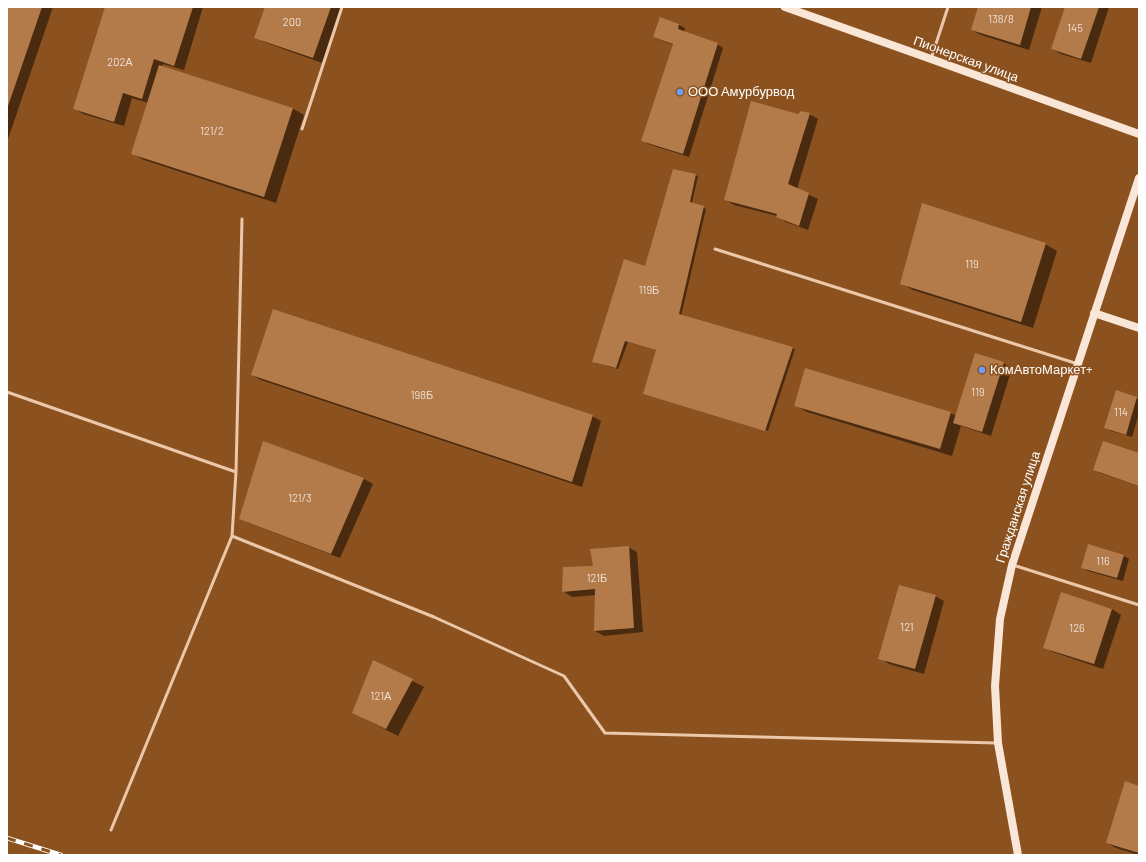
<!DOCTYPE html>
<html>
<head>
<meta charset="utf-8">
<style>
  body { margin:0 }
  #map { position:relative; width:1146px; height:862px; overflow:hidden; background:#8b511e; font-family:Barlow,sans-serif }
  canvas { display:block }
  .frame { position:absolute; inset:0; border:8px solid #fff; pointer-events:none }
</style>
</head>
<body>
<div id="map">
<canvas width="1146" height="862"></canvas>
<div class="frame"></div>
</div>
<script>
const g = document.querySelector('canvas').getContext('2d');
g.lineJoin = 'round';
function paint(path, color) { g.fillStyle = color; g.fill(path, 'evenodd'); }
function strokePath(path, color, width, dash) { g.strokeStyle = color; g.lineWidth = width; g.lineCap = dash ? 'butt' : 'round'; g.setLineDash(dash || []); g.stroke(path); }
function label(font, color, halo, rows, align = 'center') {
  g.font = font + ' Barlow,sans-serif'; g.lineWidth = 3; g.setLineDash([]); g.textBaseline = 'middle'; g.strokeStyle = halo; g.fillStyle = color; for (const [text, x, y, turn = 0] of rows) {
    g.save(); g.translate(x, y); g.rotate((+turn || 0) * Math.PI / 180); g.textAlign = isNaN(turn) ? turn : align; if (halo) g.strokeText(text, 0, 0); g.fillText(text, 0, 0); g.restore();
  }
}
paint(new Path2D(`
  M 7,7 L 53,7 L 7,142 Z
  M 106,7 L 203,7 L 184,70 L 163,64 L 162,67 L 292,108 L 304,115 L 276,203 L 144,160 L 132,153 L 148,103 L 132,98 L 124,126 L 83,114 L 74,108 Z
  M 266,7 L 342,7 L 322,63 L 264,42 L 255,37 Z
  M 979,7 L 1042,7 L 1029,50 L 981,35 L 972,30 Z
  M 1066,7 L 1109,7 L 1091,63 L 1061,54 L 1052,49 Z
  M 660,19 L 679,25 L 685,28 L 684,32 L 717,44 L 723,48 L 689,157 L 648,144 L 643,141 L 674,45 L 660,40 L 654,37 Z
  M 809,114 L 818,119 L 797,189 L 818,199 L 808,230 L 786,222 L 777,216 L 734,205 L 725,199 L 798,115 Z
  M 695,175 L 698,176 L 692,203 L 706,209 L 681,316 L 795,349 L 768,431 L 644,394 L 657,350 L 628,342 L 618,369 L 596,363 Z
  M 1045,244 L 1057,251 L 1033,328 L 913,290 L 901,283 Z
  M 1003,363 L 1012,368 L 991,436 L 961,426 L 952,456 L 807,412 L 795,405 L 951,413 L 956,416 Z
  M 252,375 L 592,416 L 601,421 L 582,487 L 261,380 Z
  M 1116,391 L 1139,399 L 1139,414 L 1132,437 L 1111,431 L 1105,428 Z
  M 264,442 L 364,479 L 373,484 L 340,558 L 249,523 L 240,518 Z
  M 1139,455 L 1139,486 L 1100,473 L 1095,470 Z
  M 628,547 L 637,552 L 643,632 L 604,636 L 595,631 L 596,595 L 572,597 L 563,591 L 594,567 Z
  M 1124,556 L 1129,559 L 1123,581 L 1088,571 L 1082,567 Z
  M 1061,593 L 1112,609 L 1121,615 L 1103,669 L 1053,652 L 1044,647 Z
  M 935,596 L 944,601 L 924,674 L 889,664 L 880,658 Z
  M 374,661 L 424,687 L 398,736 L 365,719 Z
  M 1139,787 L 1139,855 L 1116,848 L 1107,843 Z`), '#0007');
paint(new Path2D(`
  M 7,7 L 42,7 L 7,109 Z
  M 105,7 L 193,7 L 174,66 L 154,59 L 142,99 L 123,93 L 114,122 L 73,109 Z
  M 265,7 L 331,7 L 313,58 L 254,38 Z
  M 978,7 L 1031,7 L 1020,45 L 971,30 Z
  M 1065,7 L 1099,7 L 1081,59 L 1051,49 Z
  M 660,17 L 679,24 L 678,29 L 718,43 L 683,154 L 641,141 L 673,44 L 653,37 Z
  M 159,65 L 293,108 L 264,197 L 131,154 Z
  M 751,101 L 798,114 L 801,111 L 810,113 L 788,184 L 809,193 L 799,226 L 776,217 L 777,214 L 724,200 Z
  M 673,169 L 696,174 L 690,202 L 704,206 L 679,314 L 793,347 L 765,431 L 643,394 L 656,350 L 625,341 L 616,368 L 592,362 L 624,259 L 645,266 Z
  M 922,203 L 1046,243 L 1021,322 L 900,284 Z
  M 273,309 L 593,415 L 572,482 L 251,375 Z
  M 975,353 L 1004,362 L 982,432 L 953,423 Z
  M 805,368 L 951,412 L 940,449 L 794,406 Z
  M 1116,390 L 1137,397 L 1126,435 L 1104,428 Z
  M 263,441 L 364,478 L 331,554 L 239,519 Z
  M 1103,441 L 1139,453 L 1139,486 L 1093,470 Z
  M 1088,544 L 1124,555 L 1117,578 L 1081,568 Z
  M 629,546 L 634,628 L 594,631 L 595,589 L 562,592 L 563,567 L 593,566 L 590,549 Z
  M 899,585 L 936,595 L 915,669 L 878,659 Z
  M 1061,592 L 1112,609 L 1094,664 L 1043,648 Z
  M 373,660 L 413,679 L 386,729 L 352,713 Z
  M 1125,781 L 1139,786 L 1139,853 L 1106,843 Z`), '#b47b4a');
strokePath(new Path2D(`
  M 931,59 L 948,7
  M 302,129 L 342,7
  M 715,249 L 1078,364
  M 7,392 L 236,472
  M 232,536 L 236,472 L 242,219
  M 1013,565 L 1139,605
  M 111,830 L 232,536 L 434,617 L 564,676 L 605,733 L 996,743`), '#ecc8aa', 3);
strokePath(new Path2D(`
  M 785,7 L 931,59 L 1139,134
  M 1094,313 L 1139,328
  M 1018,855 L 998,743 L 995,686 L 1000,619 L 1012,565 L 1139,178`), '#f9e6d6', 8);
const rail = new Path2D(`
  M 7,838 L 61,855`);
strokePath(rail, '#fff', 4.5);
strokePath(rail, '#8b511e', 3, [9]);
for (const [x, y, r, color] of [
  [680,92,4,"#69a0fb"],
  [982,370,4,"#69a0fb"]
]) { const dot = new Path2D(); dot.arc(x, y, r, 0, 2 * Math.PI); g.fillStyle = color; g.fill(dot); strokePath(dot, '#8b511e', 1.5); }
label('11px', '#ecded2', null, [
  ["138/8",1001,19],
  ["200",292,22],
  ["145",1075,28],
  ["202А",120,62],
  ["121/2",212,131],
  ["119",972,264],
  ["119Б",649,290],
  ["119",978,392],
  ["198Б",422,395],
  ["114",1121,412],
  ["121/3",300,498],
  ["116",1103,561],
  ["121Б",597,578],
  ["121",907,627],
  ["126",1077,628],
  ["121А",381,696]
]);
label('13px', '#fff', '#8b511e', [
  ["Пионерская улица",966,59,20],
  ["Гражданская улица",1018,507,-72]
]);
label('13px', '#fff', '#8b511e', [
  ["ООО Амурбурвод",688,92],
  ["КомАвтоМаркет+",990,370]
], 'left');
</script>
</body>
</html>
